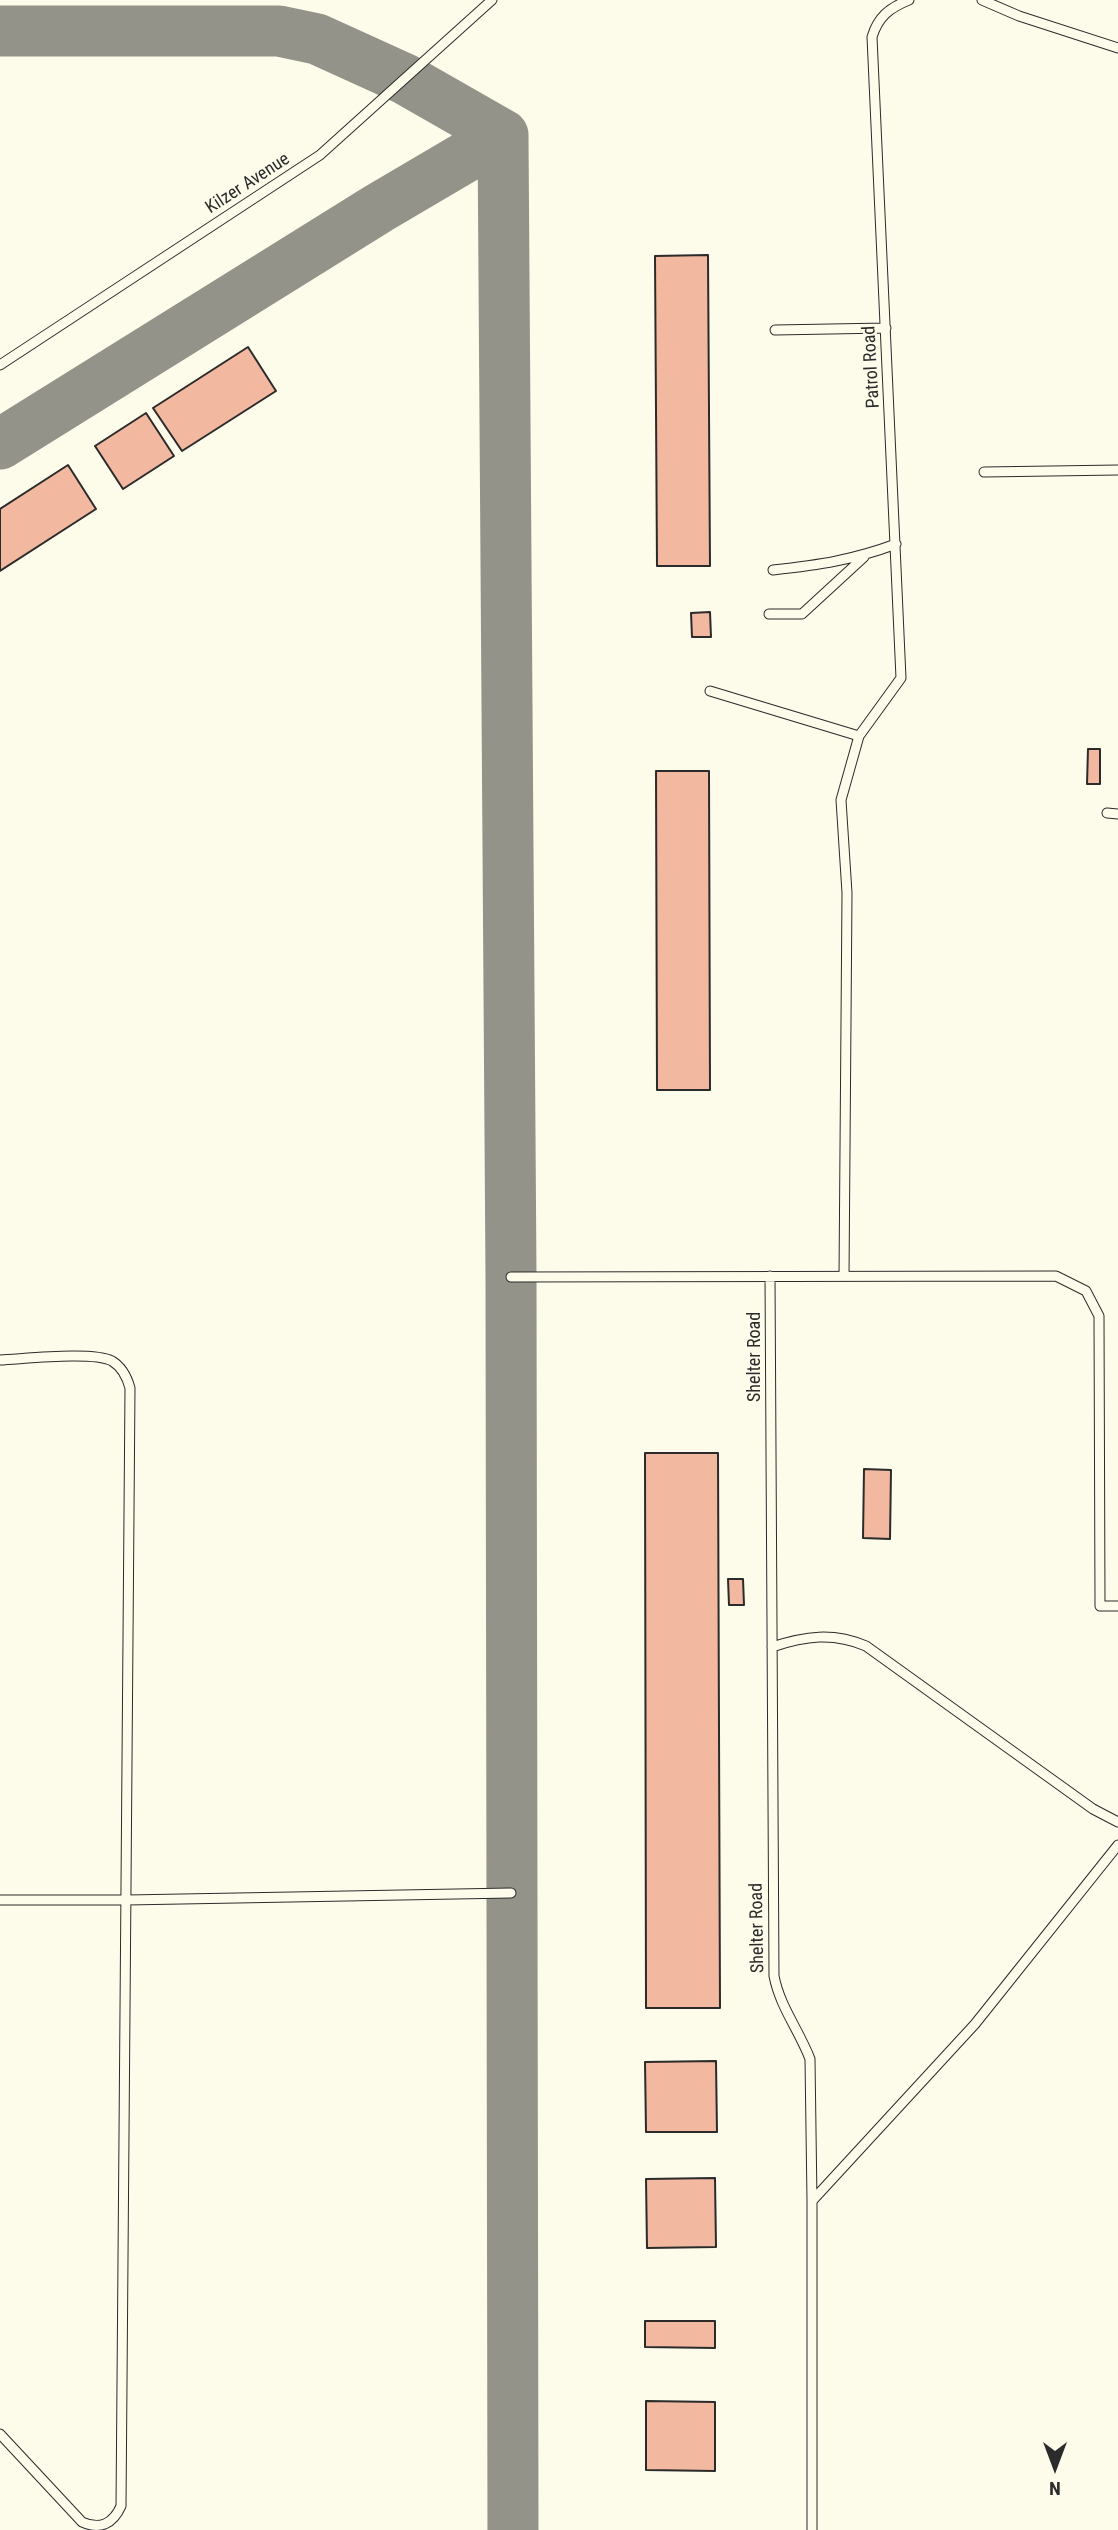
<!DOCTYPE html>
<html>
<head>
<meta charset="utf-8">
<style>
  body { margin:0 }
  #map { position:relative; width:1118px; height:2530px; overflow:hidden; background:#fdfbea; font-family:"Roboto Condensed",sans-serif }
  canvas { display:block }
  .north { position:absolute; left:1020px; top:2432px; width:70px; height:70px; -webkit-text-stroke:5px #fdfbea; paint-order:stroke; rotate:180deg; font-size:19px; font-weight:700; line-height:28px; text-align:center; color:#2b2b2b }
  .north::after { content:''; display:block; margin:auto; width:24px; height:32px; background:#2b2b2b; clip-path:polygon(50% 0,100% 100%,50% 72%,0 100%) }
</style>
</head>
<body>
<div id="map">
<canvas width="1118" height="2530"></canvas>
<div class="north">N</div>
</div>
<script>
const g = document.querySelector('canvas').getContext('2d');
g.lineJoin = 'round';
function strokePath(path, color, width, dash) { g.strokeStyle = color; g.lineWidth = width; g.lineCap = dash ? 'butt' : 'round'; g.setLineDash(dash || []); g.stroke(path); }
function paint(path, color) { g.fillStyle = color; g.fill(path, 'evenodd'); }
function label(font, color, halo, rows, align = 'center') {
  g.font = font + ' "Roboto Condensed",sans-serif'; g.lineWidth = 5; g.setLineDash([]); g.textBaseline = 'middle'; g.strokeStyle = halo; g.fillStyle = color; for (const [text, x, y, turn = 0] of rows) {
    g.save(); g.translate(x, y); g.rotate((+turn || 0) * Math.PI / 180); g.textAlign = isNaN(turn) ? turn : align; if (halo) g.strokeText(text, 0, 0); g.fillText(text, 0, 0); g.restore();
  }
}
strokePath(new Path2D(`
  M 0,31 L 279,31 L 317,39 L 405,79 L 503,135
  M 503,135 L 511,1277 L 513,2530
  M 0,444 L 379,208 L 503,135`), '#94938a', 51);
const building = new Path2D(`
  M 708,255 L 710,566 L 657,566 L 655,256 Z
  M 248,347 L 276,391 L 182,451 L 153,408 Z
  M 146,413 L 174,456 L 123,489 L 95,446 Z
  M 68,465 L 96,509 L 0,571 L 0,509 Z
  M 710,612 L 711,637 L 692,637 L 691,613 Z
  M 1088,749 L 1100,749 L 1100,784 L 1087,784 Z
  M 656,771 L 709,771 L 710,1090 L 657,1090 Z
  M 645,1453 L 718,1453 L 720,2008 L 646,2008 Z
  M 864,1469 L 891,1470 L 890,1539 L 863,1538 Z
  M 728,1579 L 743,1579 L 744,1605 L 729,1605 Z
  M 716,2061 L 717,2132 L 646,2132 L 645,2062 Z
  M 715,2178 L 716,2247 L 647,2248 L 646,2179 Z
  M 645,2321 L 715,2321 L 715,2348 L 645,2347 Z
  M 646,2401 L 715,2402 L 715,2471 L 646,2470 Z`);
paint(building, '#f2b8a0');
strokePath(building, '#2b2b2b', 2);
const service = new Path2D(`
  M 982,0 L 1019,16 L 1118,48
  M 775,330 L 886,328
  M 0,365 L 320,155 L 492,0
  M 984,472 L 1118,470
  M 773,570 C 819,565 853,560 896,544
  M 769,614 L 802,614 L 864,557
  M 710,691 L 859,736
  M 1107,813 L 1118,814
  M 770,1276 L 774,1976 C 780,2007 799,2030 810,2059 L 812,2201
  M 844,1276 L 847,893 L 841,800 L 859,736 L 901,678 L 872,37 C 878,17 889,8 909,0
  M 511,1277 L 1056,1276 L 1086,1291 L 1099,1316 L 1100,1606 L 1118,1606
  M 0,1360 C 24,1359 93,1351 112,1361 C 122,1367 127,1377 130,1388 L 121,2506 C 113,2524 100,2530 82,2522 L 0,2434
  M 772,1647 C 805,1636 833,1632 866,1646 L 1093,1809 L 1118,1822
  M 0,1900 L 127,1900 L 511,1893
  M 812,2530 L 812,2201 L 975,2024 L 1118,1845`);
strokePath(service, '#2b2b2b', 11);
strokePath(service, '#fdfbea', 9);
label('18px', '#2b2b2b', '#fdfbea', [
  ["Kilzer Avenue",248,184,-33],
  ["Patrol Road",872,367,-93],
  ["Shelter Road",755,1357,-90],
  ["Shelter Road",758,1928,-91]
]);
</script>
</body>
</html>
